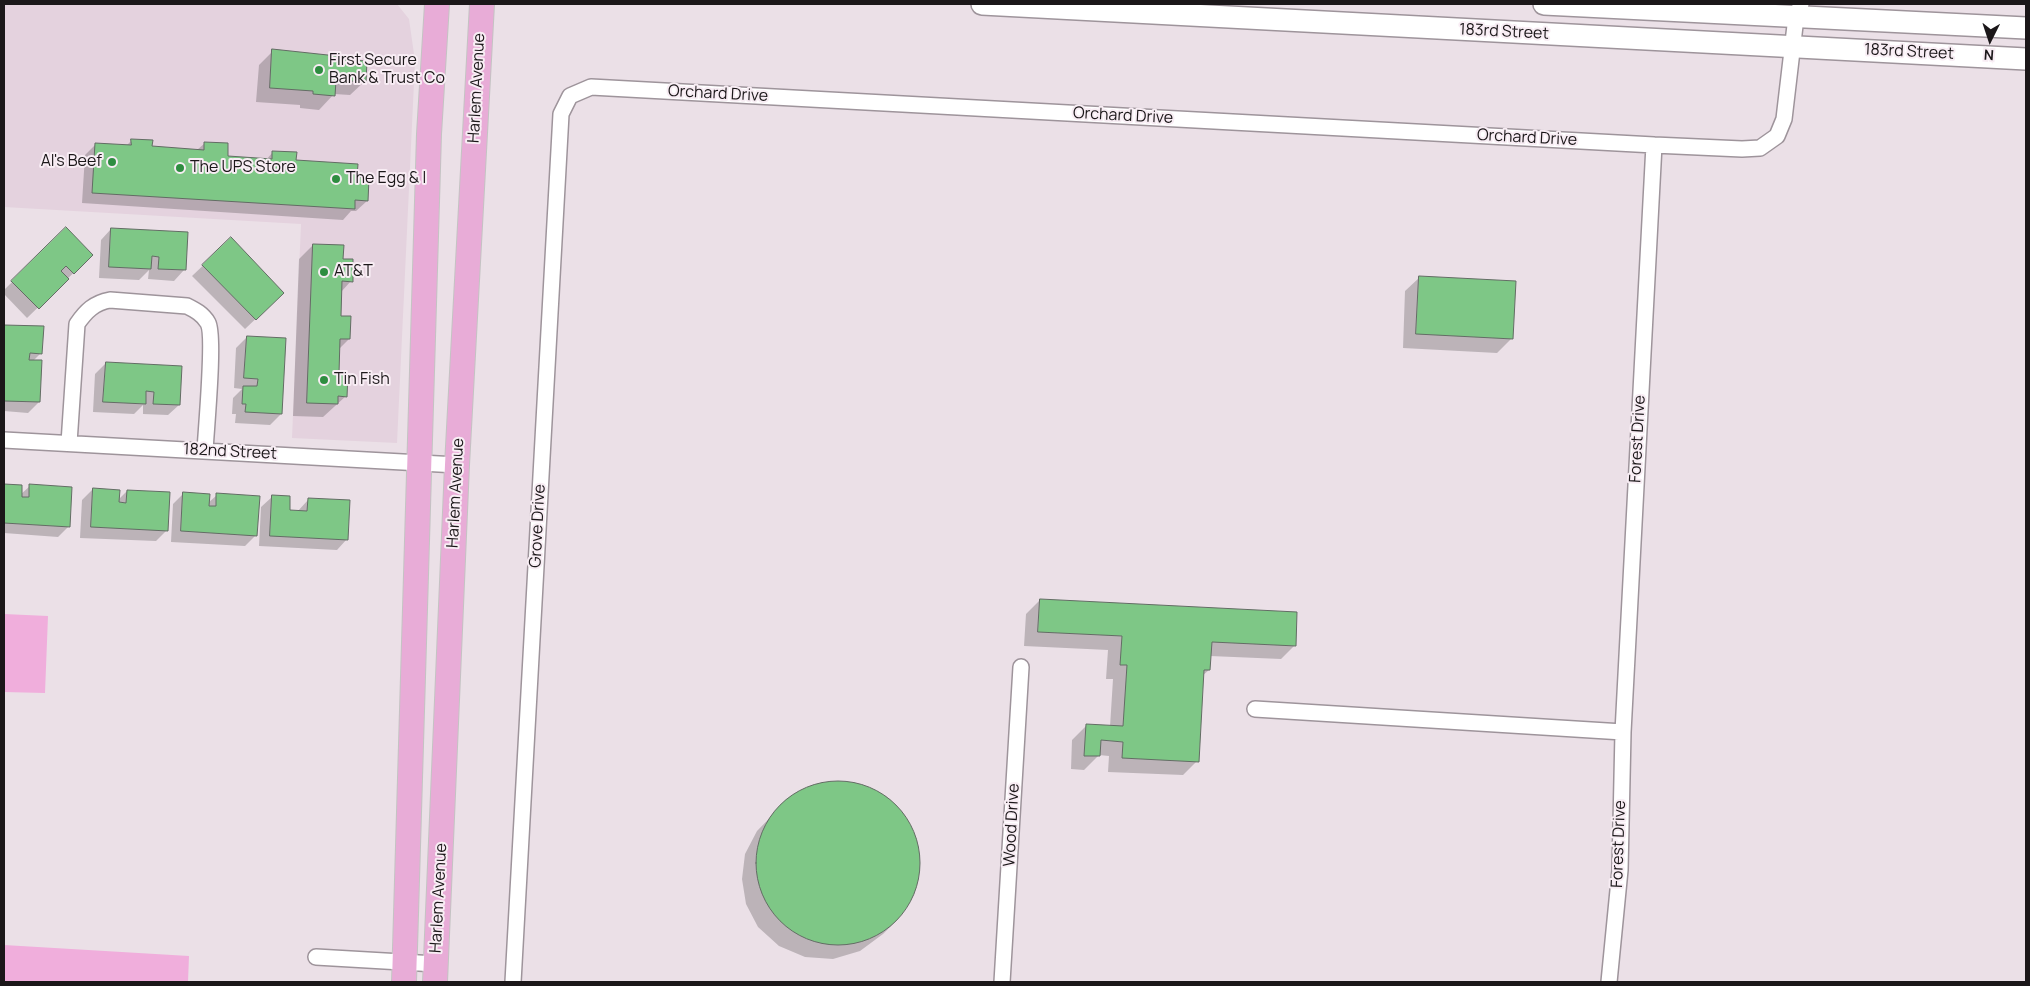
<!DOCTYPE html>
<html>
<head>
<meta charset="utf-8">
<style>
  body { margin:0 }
  #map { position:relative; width:2030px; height:986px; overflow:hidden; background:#ebe0e7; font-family:Manrope,sans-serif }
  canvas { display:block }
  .frame { position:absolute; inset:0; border:5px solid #1b1719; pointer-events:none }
  .north { position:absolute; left:1965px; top:15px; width:50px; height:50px; -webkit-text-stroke:4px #f8edf4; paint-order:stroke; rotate:184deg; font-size:14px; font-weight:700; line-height:20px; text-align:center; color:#1b1719 }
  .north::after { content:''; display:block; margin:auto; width:18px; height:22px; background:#1b1719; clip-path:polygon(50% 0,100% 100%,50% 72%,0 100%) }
</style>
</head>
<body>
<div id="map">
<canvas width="2030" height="986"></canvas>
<div class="frame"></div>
<div class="north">N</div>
</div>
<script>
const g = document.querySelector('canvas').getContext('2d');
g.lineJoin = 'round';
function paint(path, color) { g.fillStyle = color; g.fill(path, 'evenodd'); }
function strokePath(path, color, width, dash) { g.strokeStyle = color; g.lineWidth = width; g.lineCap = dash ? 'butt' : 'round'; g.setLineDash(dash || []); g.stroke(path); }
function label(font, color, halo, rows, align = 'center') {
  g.font = font + ' Manrope,sans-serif'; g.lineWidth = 4; g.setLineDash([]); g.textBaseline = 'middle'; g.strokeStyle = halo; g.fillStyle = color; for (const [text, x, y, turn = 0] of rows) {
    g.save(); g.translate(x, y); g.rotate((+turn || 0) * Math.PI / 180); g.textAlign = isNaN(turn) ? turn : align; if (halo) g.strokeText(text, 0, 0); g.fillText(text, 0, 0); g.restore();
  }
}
paint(new Path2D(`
  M 4,4 L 397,4 L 409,19 L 415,61 L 397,443 L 292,438 L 301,224 L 4,207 Z`), '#e4d2de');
paint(new Path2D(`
  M 4,614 L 48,616 L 45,693 L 4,692 L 4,696 Z
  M 4,945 L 189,956 L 188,982 L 4,982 Z`), '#f0aedc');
paint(new Path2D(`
  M 273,51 L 336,60 L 365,81 L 350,95 L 334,94 L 319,110 L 300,108 L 300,105 L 256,102 L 259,65 Z
  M 132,140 L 151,147 L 197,150 L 205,143 L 226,157 L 266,160 L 273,152 L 295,162 L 356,178 L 367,201 L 356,211 L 351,211 L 343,220 L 82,203 L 85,155 L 96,144 L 126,146 Z
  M 66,229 L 92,255 L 27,318 L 4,294 L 4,290 Z
  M 111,229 L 186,234 L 184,270 L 174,281 L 148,279 L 149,270 L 139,280 L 99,278 L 101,240 Z
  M 231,239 L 283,293 L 245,329 L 192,276 Z
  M 313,245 L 342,260 L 351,281 L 341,292 L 340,317 L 349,339 L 339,349 L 338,374 L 346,396 L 323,417 L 293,416 L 299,259 Z
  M 1420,277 L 1512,338 L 1497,353 L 1403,348 L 1405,291 Z
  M 5,326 L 41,353 L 33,361 L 39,402 L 28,413 L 4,411 Z
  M 247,337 L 281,414 L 270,425 L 235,423 L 236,414 L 232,414 L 233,398 L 242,389 L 234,388 L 236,348 Z
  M 106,363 L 179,405 L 168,415 L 143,414 L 143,405 L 134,414 L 93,412 L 95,374 Z
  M 4,485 L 21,486 L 20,495 L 30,486 L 69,526 L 58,537 L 4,533 Z
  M 93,489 L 118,500 L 127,491 L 166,531 L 156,541 L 80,538 L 82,500 Z
  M 184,493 L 208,503 L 217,495 L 256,535 L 245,546 L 171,542 L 173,504 Z
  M 272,497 L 288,511 L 297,512 L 308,500 L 347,539 L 337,550 L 259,546 L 261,507 Z
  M 1040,600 L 1295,645 L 1281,659 L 1210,656 L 1209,670 L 1202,676 L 1197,761 L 1183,775 L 1108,772 L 1109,756 L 1099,755 L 1084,770 L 1071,769 L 1072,740 L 1086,726 L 1110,727 L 1113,679 L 1106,679 L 1108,650 L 1024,646 L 1026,614 Z
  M 838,781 L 863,785 L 886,796 L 904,814 L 917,840 L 920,868 L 914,895 L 898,919 L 883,934 L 860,951 L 833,959 L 805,957 L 779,946 L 758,927 L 746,904 L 742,879 L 745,854 L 757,831 L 790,797 L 812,785 Z`), '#0003');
const building = new Path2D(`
  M 272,49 L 337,56 L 337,59 L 367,61 L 366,82 L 336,80 L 335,96 L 313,94 L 313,91 L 270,88 Z
  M 131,139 L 153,140 L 152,146 L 204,150 L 204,142 L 228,143 L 228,156 L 272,159 L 272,151 L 297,152 L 296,160 L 358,164 L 357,177 L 369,178 L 368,201 L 355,200 L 355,209 L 92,193 L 95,143 L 131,145 Z
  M 66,227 L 93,255 L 74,274 L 66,266 L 61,271 L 69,279 L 39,309 L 11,281 Z
  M 111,228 L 188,232 L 186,270 L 158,269 L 159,257 L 152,256 L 151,269 L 109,267 Z
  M 231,237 L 284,293 L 256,320 L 202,265 Z
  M 313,244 L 344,245 L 343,259 L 353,259 L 353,282 L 342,281 L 341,316 L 351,316 L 350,339 L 340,339 L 339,373 L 348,373 L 347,397 L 338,396 L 338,404 L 307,403 Z
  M 1419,276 L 1516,281 L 1513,339 L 1416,334 Z
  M 4,325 L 44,326 L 42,354 L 30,353 L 29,360 L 42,360 L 40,402 L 4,401 Z
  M 247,336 L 286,338 L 282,414 L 245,412 L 246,404 L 242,404 L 243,386 L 257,386 L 258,379 L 244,378 Z
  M 106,362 L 182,366 L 180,405 L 153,404 L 154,392 L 146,391 L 146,404 L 103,402 Z
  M 4,484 L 22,485 L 22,497 L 29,497 L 29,484 L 72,487 L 70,527 L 4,523 Z
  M 93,488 L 120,490 L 119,502 L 126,503 L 127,490 L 170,492 L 168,531 L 91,527 Z
  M 183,492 L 210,494 L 209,506 L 216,506 L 216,493 L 260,496 L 257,536 L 181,531 Z
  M 272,495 L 290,496 L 290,510 L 307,511 L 308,498 L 350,500 L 348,540 L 270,536 Z
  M 1040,599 L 1297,612 L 1296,646 L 1212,642 L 1210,670 L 1204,670 L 1199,762 L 1122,758 L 1123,742 L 1101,740 L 1100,756 L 1084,756 L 1086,724 L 1123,726 L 1127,665 L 1120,665 L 1122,636 L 1038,632 Z
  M756 863a82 82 0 1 1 164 0a82 82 0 1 1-164 0Z`);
paint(building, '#7ec786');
strokePath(building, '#636c64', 1);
const street = new Path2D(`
  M 4,440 L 457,465
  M 69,443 L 77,324 C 86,311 94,303 110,300 L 187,306 C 195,310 203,314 208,323 C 215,336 206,430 205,451
  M 1255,709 L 1623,732
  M 316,957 L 436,964
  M 513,982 L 561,114 L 570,96 L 591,87 L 1654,145
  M 1002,982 L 1021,667
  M 1609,982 L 1620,870 L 1623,732 L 1654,145 L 1742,149 L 1760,148 L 1777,136 L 1784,119 L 1796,17 L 1801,4`);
const secondary = new Path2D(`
  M 982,4 L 2026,59
  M 1544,4 L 2026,28`);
const primary = new Path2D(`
  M 404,982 L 429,134 L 437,4
  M 435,982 L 457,465 L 482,4`);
strokePath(street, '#9e949b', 18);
strokePath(secondary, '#9e949b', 24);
strokePath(primary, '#c4c3c3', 26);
strokePath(street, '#fff', 15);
strokePath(secondary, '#fff', 21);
strokePath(primary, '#e8acd7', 24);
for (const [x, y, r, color] of [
  [319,70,5,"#2e8d40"],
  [112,162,5,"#2e8d40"],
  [180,168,5,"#2e8d40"],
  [336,179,5,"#2e8d40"],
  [324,272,5,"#2e8d40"],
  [324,380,5,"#2e8d40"]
]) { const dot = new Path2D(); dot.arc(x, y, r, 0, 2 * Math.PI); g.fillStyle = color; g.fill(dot); strokePath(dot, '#f8edf4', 2); }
label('16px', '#1b1719', '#f8edf4', [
  ["183rd Street",1504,32,3],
  ["183rd Street",1909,52,3],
  ["Harlem Avenue",477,88,-87],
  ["Orchard Drive",718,94,3],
  ["Orchard Drive",1123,116,3],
  ["Orchard Drive",1527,138,3],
  ["Forest Drive",1638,439,-87],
  ["182nd Street",230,452,3],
  ["Harlem Avenue",456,493,-87],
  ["Grove Drive",538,526,-87],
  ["Wood Drive",1012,825,-87],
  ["Forest Drive",1619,844,-88],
  ["Harlem Avenue",439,898,-87]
]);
label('16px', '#1b1719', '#f8edf4', [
  ["First Secure",329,61],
  ["Bank & Trust Co",329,79],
  ["Al's Beef",102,162,"right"],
  ["The UPS Store",190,168],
  ["The Egg & I",346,179],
  ["AT&T",334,272],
  ["Tin Fish",334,380]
], 'left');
</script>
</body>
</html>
